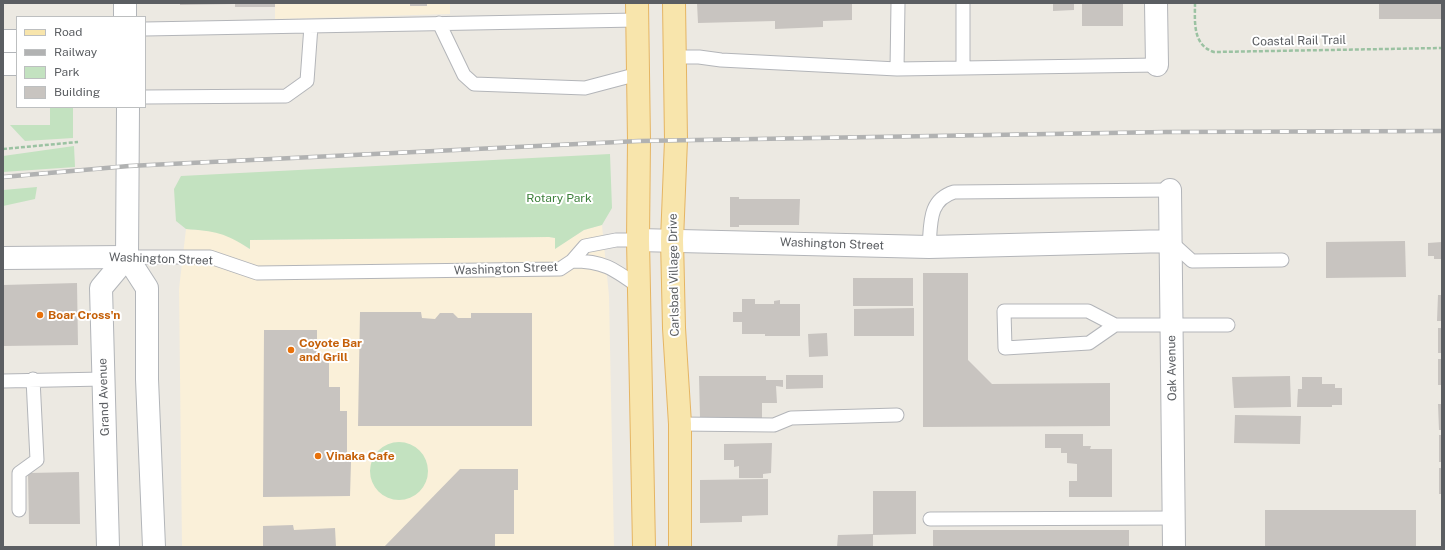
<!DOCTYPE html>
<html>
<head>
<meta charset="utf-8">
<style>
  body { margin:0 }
  #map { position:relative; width:1445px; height:550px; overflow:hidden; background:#ece9e2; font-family:"Public Sans",sans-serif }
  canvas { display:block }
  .frame { position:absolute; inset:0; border:4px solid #5b5e62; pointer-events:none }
  .legend { position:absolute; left:16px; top:16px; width:130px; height:92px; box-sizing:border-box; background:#fff; border:1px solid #bdbfc0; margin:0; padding:5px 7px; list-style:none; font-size:12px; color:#5b5e62 }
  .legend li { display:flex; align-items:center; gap:8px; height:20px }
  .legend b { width:20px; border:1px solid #bdbfc0 }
</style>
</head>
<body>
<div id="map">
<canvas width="1445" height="550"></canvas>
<div class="frame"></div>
<ul class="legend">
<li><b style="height:5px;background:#f8e5ac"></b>Road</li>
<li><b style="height:5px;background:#b1b2b2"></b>Railway</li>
<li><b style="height:11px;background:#c3e2c0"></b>Park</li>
<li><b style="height:11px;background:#c8c4c0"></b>Building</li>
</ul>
</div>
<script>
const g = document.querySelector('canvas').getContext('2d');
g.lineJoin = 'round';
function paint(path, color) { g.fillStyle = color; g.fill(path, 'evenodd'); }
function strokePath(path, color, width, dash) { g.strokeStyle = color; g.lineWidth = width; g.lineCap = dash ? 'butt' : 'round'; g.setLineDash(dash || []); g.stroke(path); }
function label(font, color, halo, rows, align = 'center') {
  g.font = font + ' "Public Sans",sans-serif'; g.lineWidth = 4; g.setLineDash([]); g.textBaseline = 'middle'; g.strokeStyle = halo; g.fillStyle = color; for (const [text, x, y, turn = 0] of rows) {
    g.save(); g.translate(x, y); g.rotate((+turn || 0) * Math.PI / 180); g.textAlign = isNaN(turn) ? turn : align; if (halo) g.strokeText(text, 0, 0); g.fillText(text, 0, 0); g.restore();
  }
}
paint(new Path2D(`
  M 275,3 L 450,3 L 450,14 L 275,19 Z
  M 602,225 L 609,296 L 614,547 L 182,547 L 179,289 L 186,229 L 213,231 L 234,238 L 249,249 L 250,240 L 549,237 L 555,238 L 556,248 L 584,230 Z`), '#faf0d9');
paint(new Path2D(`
  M 50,107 L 73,107 L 73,138 L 25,141 L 10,125 L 50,125 Z
  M 74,146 L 75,167 L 3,172 L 3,156 Z
  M 610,154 L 612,208 L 602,225 L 584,230 L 555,249 L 555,238 L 549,237 L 250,240 L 250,249 C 226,233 214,231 186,229 L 176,221 L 174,189 L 181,176 Z
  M 37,187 L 35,199 L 3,206 L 3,190 Z
  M370 471a29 29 0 1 1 58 0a29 29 0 1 1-58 0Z`), '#c3e2c0');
paint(new Path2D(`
  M 180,3 L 275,3 L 275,7 L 235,7 L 235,4 L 180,5 Z
  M 410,3 L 427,3 L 427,6 L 410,6 Z
  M 697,3 L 852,3 L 852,20 L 823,21 L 823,27 L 775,29 L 775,21 L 698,23 Z
  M 1053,3 L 1074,3 L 1074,10 L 1053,11 Z
  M 1082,3 L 1123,3 L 1123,26 L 1082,26 Z
  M 1379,3 L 1442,3 L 1442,19 L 1379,19 Z
  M 730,197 L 739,197 L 739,199 L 800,199 L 799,225 L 739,225 L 739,227 L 730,227 Z
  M 1405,241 L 1406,277 L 1326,278 L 1326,242 Z
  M 1442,242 L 1442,259 L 1434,259 L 1434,256 L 1428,256 L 1428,243 Z
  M 923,273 L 968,273 L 968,360 L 992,384 L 1110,383 L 1110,426 L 923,427 Z
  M 853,278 L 913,278 L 913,306 L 853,306 Z
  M 77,283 L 78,345 L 3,346 L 3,285 Z
  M 1438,295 L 1442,295 L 1442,321 L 1437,321 Z
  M 742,299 L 755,299 L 755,304 L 774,304 L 774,301 L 780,300 L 780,304 L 800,304 L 800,336 L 765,336 L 765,334 L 742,334 L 742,322 L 733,322 L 733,312 L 742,312 Z
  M 914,308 L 914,336 L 854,336 L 854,309 Z
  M 360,312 L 421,312 L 422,318 L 435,319 L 440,313 L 453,313 L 458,318 L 471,318 L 471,313 L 532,313 L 532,426 L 358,426 Z
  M 1438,328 L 1442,328 L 1442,353 L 1438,353 Z
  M 264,330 L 317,330 L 317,354 L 329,354 L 329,387 L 340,387 L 340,411 L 347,411 L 347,461 L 351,462 L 350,496 L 263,497 Z
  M 827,333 L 828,356 L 809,357 L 808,334 Z
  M 1438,359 L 1442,359 L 1442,385 L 1438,385 Z
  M 786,375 L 823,375 L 823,388 L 786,389 Z
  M 699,376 L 766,376 L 766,380 L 783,380 L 783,387 L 776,386 L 777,403 L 762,403 L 762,418 L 700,418 Z
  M 1290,376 L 1291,407 L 1234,408 L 1232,377 Z
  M 1302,377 L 1322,377 L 1322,384 L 1335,384 L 1335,388 L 1342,388 L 1342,405 L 1332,405 L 1332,407 L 1297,407 L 1298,389 L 1302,389 Z
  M 1438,404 L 1442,404 L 1442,430 L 1439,430 Z
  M 1235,415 L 1301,416 L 1300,444 L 1234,443 Z
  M 1045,434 L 1083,434 L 1083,446 L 1091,446 L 1090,449 L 1112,449 L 1112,497 L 1069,497 L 1069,481 L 1077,481 L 1077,464 L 1067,463 L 1067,453 L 1061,453 L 1061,448 L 1045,448 Z
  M 1439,435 L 1442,435 L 1442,462 L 1439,462 Z
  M 772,443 L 771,473 L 763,474 L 763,478 L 739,478 L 739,466 L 734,467 L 734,460 L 724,460 L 724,444 Z
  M 1439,468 L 1442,468 L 1442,494 L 1439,494 Z
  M 460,469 L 518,469 L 518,490 L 514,490 L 514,534 L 495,534 L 495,546 L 384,547 Z
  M 79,472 L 80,524 L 29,524 L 28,473 Z
  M 768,479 L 768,515 L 742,516 L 742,522 L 700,523 L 700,480 Z
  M 873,491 L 916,491 L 916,534 L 873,535 Z
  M 1265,510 L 1416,510 L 1416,547 L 1265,547 Z
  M 293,525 L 294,530 L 335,528 L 336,547 L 263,547 L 263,526 Z
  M 933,530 L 1129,530 L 1129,547 L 933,547 Z
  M 873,534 L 873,547 L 837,547 L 838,535 Z`), '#c8c4c0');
const lane = new Path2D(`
  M 963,3 L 963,68
  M 439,23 L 464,75 L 474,84 L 585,88 L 638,74
  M 145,29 L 637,20
  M 674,57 L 699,57 L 721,60 L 897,69 L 1157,65
  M 897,69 L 898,3
  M 145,97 L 286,96 L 307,81 L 311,26
  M 1170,241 L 1192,261 L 1282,260
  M 929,247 C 931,224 928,200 954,192 L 1170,190
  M 127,257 L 210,257 L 257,273 L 560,269 L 572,261 L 585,246 L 616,240 L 638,240
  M 572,261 C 604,261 614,269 639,287
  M 1115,325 L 1088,311 L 1004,311 L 1005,348 L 1089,343 L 1115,325 L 1228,325
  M 3,381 L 104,379
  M 680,424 L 774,425 L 791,418 L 897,415
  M 19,510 L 19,473 L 37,460 L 33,379
  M 930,519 L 1174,518`);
const street = new Path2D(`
  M 1156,3 L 1157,65
  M 1170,190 L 1174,547
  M 638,240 L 929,247 L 1170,241
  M 3,258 L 127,257`);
const secondary = new Path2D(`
  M 125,3 L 125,17
  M 3,41 L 17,41
  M 3,64 L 17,64
  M 128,107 L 127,257 L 147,288 L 147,379 L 154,547
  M 108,547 L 101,288 L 127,257`);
const primary = new Path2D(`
  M 637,3 L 639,141 L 638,240 L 644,547
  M 674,3 L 676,140 L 672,240 L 674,328 L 680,424 L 680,547`);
strokePath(lane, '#b3b5b9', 15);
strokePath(street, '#b3b5b9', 24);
strokePath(secondary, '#b2b5b9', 24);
strokePath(primary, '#e5b563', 24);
strokePath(new Path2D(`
  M 1195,3 C 1195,21 1192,45 1214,52 L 1442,48
  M 3,149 L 78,142`), '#9bc2a2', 2.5, [4, 2]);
strokePath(lane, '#fff', 13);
strokePath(street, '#fff', 22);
strokePath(secondary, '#fff', 22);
strokePath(primary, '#f8e5ac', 22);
const rail = new Path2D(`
  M 3,177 L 129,166 L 639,141 L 1166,132 L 1442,131`);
strokePath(rail, '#b1b2b2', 4.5);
strokePath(rail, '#fff', 3, [9]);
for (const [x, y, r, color] of [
  [40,315,4,"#e8710a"],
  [291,350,4,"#e8710a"],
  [318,456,4,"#e8710a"]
]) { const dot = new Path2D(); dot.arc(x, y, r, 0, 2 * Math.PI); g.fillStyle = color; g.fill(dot); strokePath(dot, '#fff', 1.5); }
label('12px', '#5b5e62', '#fff', [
  ["Coastal Rail Trail",1299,41,-1],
  ["Washington Street",832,244,2],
  ["Washington Street",161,259,2],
  ["Washington Street",506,269,-2],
  ["Carlsbad Village Drive",674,275,-91],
  ["Oak Avenue",1172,368,-91],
  ["Grand Avenue",104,397,-92]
]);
label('12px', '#3e803c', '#fff', [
  ["Rotary Park",559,198]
]);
label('bold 12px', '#c56008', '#fff', [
  ["Boar Cross'n",48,315],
  ["Coyote Bar",299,343],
  ["and Grill",299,357],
  ["Vinaka Cafe",326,456]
], 'left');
</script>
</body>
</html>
